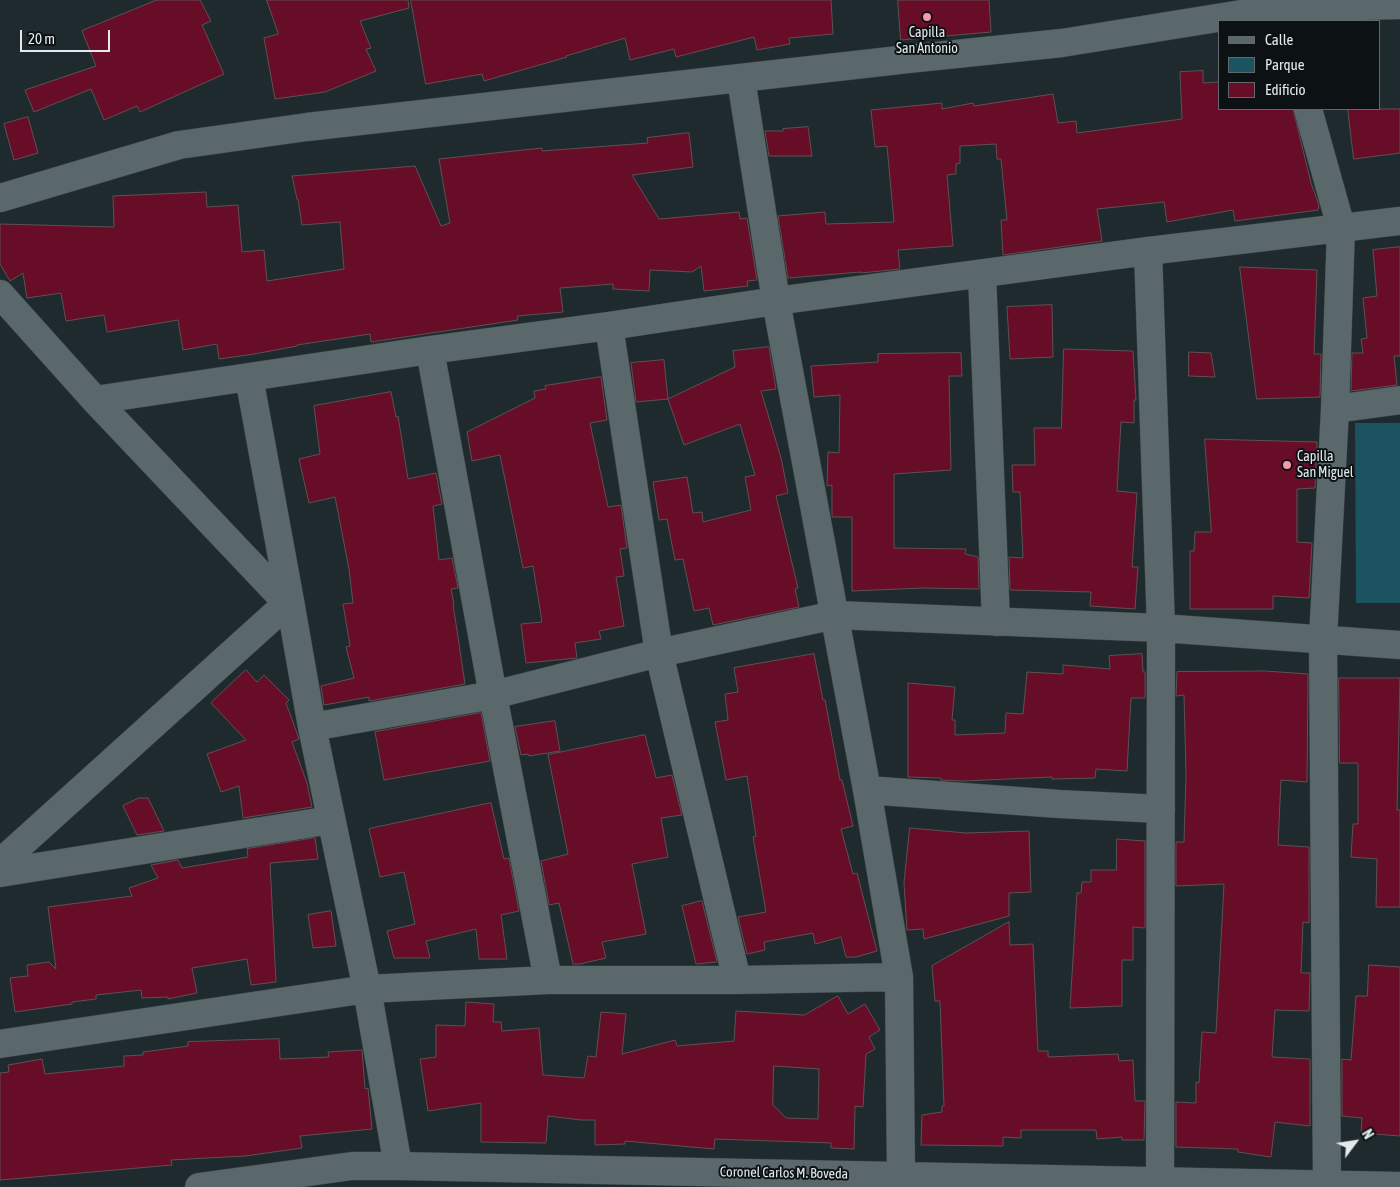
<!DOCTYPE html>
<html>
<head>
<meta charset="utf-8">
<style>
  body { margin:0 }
  #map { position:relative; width:1400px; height:1187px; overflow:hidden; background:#1e2a2d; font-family:"Asap Condensed",sans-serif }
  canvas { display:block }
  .legend { position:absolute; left:1218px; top:20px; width:162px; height:90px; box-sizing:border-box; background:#0c1113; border:1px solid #62686a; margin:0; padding:6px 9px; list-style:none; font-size:15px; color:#e2eaec }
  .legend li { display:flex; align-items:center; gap:10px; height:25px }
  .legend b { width:25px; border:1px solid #62686a }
  .north { position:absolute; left:1330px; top:1117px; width:50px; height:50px; -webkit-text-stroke:4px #0c1113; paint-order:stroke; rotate:59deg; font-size:14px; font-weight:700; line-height:20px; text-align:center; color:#e2eaec }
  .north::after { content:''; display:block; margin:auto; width:18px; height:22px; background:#e2eaec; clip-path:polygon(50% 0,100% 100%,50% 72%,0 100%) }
  .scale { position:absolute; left:20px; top:30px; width:90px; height:22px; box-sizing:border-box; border:2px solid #e2eaec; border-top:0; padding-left:6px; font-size:15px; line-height:18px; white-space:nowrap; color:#e2eaec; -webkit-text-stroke:4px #0c1113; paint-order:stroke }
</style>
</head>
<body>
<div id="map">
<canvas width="1400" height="1187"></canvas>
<ul class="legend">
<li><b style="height:6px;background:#5a676b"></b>Calle</li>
<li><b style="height:14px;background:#1c5360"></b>Parque</li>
<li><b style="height:14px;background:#680d27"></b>Edificio</li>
</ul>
<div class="north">N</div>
<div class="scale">20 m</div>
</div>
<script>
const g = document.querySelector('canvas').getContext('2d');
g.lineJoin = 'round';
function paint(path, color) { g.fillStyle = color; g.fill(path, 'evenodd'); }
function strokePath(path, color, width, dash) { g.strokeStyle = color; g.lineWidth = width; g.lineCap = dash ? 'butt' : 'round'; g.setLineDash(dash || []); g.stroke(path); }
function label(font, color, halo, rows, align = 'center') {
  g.font = font + ' "Asap Condensed",sans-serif'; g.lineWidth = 4; g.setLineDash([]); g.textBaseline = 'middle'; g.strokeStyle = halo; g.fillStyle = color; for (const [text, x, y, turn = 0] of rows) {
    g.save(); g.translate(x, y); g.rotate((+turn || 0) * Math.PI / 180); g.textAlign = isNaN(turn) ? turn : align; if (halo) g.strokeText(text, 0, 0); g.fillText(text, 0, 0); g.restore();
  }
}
paint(new Path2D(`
  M 1355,423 L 1400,423 L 1400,603 L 1356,603 Z`), '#1c5360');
const building = new Path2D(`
  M 157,0 L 200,0 L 211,21 L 202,25 L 224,74 L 140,112 L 137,106 L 104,120 L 91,89 L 34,112 L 25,90 L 96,66 L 82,31 Z
  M 267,0 L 408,0 L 409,8 L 360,21 L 371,48 L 366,49 L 376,71 L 325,92 L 275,99 L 264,38 L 278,34 Z
  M 411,0 L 831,0 L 833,34 L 789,38 L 790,44 L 757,50 L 754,37 L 676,57 L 674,49 L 630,60 L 625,38 L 566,56 L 567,57 L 484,81 L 482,74 L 426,84 Z
  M 898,0 L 989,0 L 991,32 L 901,40 Z
  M 1203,71 L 1203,83 L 1219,82 L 1219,109 L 1293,109 L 1311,183 L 1319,205 L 1318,210 L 1235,221 L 1233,210 L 1167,222 L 1164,202 L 1097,209 L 1102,241 L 1003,255 L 1001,220 L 1007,220 L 1001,159 L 997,159 L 996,144 L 960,146 L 960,163 L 956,164 L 956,174 L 947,175 L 953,246 L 898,250 L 900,269 L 861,273 L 861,272 L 788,278 L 778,216 L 825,212 L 826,224 L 894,222 L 887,146 L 875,147 L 871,110 L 942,103 L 942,109 L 973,103 L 974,106 L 1053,94 L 1058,123 L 1076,121 L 1077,133 L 1182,119 L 1180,72 Z
  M 1348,109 L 1400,109 L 1400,153 L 1354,159 Z
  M 28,117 L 38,153 L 14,160 L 4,124 Z
  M 808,127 L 812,156 L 769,156 L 765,131 L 783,131 L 783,129 Z
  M 689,133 L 693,167 L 632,175 L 659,219 L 739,212 L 740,219 L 747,218 L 757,280 L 747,281 L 748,286 L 704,291 L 701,266 L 692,272 L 650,270 L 649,291 L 613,289 L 613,284 L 560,288 L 563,312 L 517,316 L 518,320 L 371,342 L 370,334 L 297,345 L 297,346 L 254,354 L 219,359 L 217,344 L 183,350 L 178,320 L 107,332 L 104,315 L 66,321 L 61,293 L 27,298 L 23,273 L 10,281 L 0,264 L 0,224 L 114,227 L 113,196 L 206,192 L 207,207 L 238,205 L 242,252 L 264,250 L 267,281 L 344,269 L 340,222 L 302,225 L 298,199 L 297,199 L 292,176 L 415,166 L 441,226 L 450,223 L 439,159 L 542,148 L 542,151 L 648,143 L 647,138 Z
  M 1400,247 L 1400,356 L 1394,356 L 1397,385 L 1351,391 L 1352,353 L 1363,353 L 1361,339 L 1367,338 L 1363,298 L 1377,296 L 1373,250 Z
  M 1240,267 L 1317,270 L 1314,354 L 1321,354 L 1320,397 L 1257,399 Z
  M 1052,305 L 1053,357 L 1010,359 L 1007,307 Z
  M 769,347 L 776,389 L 761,391 L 781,458 L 788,493 L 776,496 L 798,588 L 795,589 L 799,607 L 713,625 L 709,608 L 694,611 L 683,559 L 675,560 L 667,519 L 659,520 L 653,482 L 687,477 L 693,513 L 702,512 L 703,522 L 751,510 L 745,477 L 755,475 L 740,424 L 684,445 L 668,399 L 735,367 L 733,351 Z
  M 1064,349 L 1133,351 L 1136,400 L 1134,400 L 1134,423 L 1121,422 L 1117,491 L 1137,493 L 1132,567 L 1138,567 L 1135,609 L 1090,606 L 1091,592 L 1010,590 L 1009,557 L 1023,558 L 1020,492 L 1013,492 L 1012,465 L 1035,465 L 1034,428 L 1061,428 Z
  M 1189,352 L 1211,353 L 1215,377 L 1189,376 Z
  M 961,353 L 962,376 L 949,376 L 951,470 L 894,474 L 894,548 L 966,549 L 965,554 L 978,557 L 979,589 L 923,588 L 852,591 L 852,517 L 832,517 L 832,485 L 827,486 L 828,452 L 839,453 L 840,395 L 814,397 L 811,366 L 878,362 L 878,354 Z
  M 664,360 L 668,399 L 636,402 L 631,363 Z
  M 601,377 L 607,420 L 590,423 L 608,507 L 621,505 L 627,548 L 620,549 L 624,576 L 616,577 L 624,626 L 599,631 L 601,639 L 575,643 L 577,658 L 526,663 L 521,624 L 542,622 L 533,566 L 523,568 L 500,455 L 472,461 L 467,432 L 535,398 L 534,391 L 546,389 L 545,386 Z
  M 391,392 L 396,417 L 398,416 L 408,479 L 436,473 L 442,504 L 433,506 L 439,560 L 452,558 L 458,588 L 451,589 L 454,604 L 453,604 L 465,684 L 369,701 L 369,697 L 324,705 L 321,686 L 354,678 L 346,647 L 350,646 L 343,604 L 353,603 L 349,569 L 335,497 L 309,503 L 299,459 L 320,454 L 314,406 Z
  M 1205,439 L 1317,442 L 1315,488 L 1297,489 L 1297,542 L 1312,543 L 1309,598 L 1273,596 L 1273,609 L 1190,609 L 1190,551 L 1194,551 L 1195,532 L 1211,532 Z
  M 814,654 L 823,700 L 825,700 L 840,780 L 842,780 L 853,826 L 841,829 L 853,874 L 857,873 L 877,951 L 856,957 L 846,957 L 841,937 L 815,944 L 813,933 L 764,942 L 765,950 L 747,954 L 738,917 L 766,912 L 753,837 L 756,836 L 747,776 L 726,780 L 715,722 L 728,720 L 725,694 L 738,692 L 734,668 Z
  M 1142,654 L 1143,672 L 1145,672 L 1145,698 L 1131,698 L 1127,771 L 1096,769 L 1095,778 L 1052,779 L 1052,777 L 964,781 L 941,780 L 941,778 L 908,777 L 908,683 L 955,687 L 952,720 L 955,720 L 955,735 L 1005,733 L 1006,713 L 1023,714 L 1027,672 L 1063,674 L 1063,665 L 1110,669 L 1109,656 Z
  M 246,670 L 257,682 L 264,675 L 289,700 L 286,703 L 299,739 L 292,742 L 307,783 L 312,807 L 243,818 L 239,786 L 221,792 L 207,754 L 246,740 L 211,703 Z
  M 1265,671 L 1308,674 L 1307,782 L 1281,780 L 1278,845 L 1309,847 L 1309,923 L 1303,922 L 1301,973 L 1310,973 L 1309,1011 L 1275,1010 L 1272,1057 L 1310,1059 L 1310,1126 L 1275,1122 L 1271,1157 L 1238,1152 L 1238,1149 L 1176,1147 L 1176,1102 L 1196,1103 L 1196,1082 L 1199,1083 L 1202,1032 L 1216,1033 L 1224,884 L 1176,886 L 1176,842 L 1184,842 L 1186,775 L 1184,695 L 1176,696 L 1177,672 Z
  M 1339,678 L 1400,678 L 1397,810 L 1400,810 L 1400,907 L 1376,907 L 1377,859 L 1351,857 L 1353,824 L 1358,824 L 1358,763 L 1340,763 Z
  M 481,713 L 490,761 L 384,780 L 375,732 Z
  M 555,721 L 560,751 L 529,756 L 528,754 L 521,755 L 515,727 Z
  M 645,735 L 656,778 L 672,775 L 682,815 L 661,818 L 668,857 L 632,864 L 646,934 L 602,942 L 606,958 L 580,964 L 573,964 L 559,903 L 549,905 L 541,861 L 568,854 L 548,755 Z
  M 139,798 L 148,798 L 164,831 L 137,835 L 123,806 Z
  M 491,803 L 504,859 L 509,858 L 519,911 L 501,915 L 507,959 L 479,959 L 476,929 L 426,941 L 430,958 L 394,958 L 387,931 L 415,924 L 404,872 L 380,877 L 369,829 Z
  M 910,828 L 966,833 L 1029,831 L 1031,892 L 1009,893 L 1009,916 L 924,939 L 923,929 L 907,930 L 904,883 Z
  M 315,838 L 318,859 L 270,863 L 276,982 L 251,985 L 247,959 L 192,968 L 197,993 L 168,999 L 168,997 L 142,998 L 141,990 L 96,995 L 96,999 L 72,1002 L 72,1004 L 15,1012 L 10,978 L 28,976 L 27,965 L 49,962 L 56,969 L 48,907 L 132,896 L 129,888 L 158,878 L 151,865 L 178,860 L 182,868 L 248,857 L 247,849 Z
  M 1117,839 L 1145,841 L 1145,928 L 1133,927 L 1133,960 L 1122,960 L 1122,1006 L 1070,1008 L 1077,893 L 1081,893 L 1082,882 L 1091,882 L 1091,870 L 1116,870 Z
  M 702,901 L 717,962 L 696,964 L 682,906 Z
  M 331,911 L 336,946 L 313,948 L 308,915 Z
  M 1009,922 L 1010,945 L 1033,944 L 1038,1051 L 1048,1051 L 1048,1057 L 1118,1054 L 1119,1061 L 1133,1060 L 1135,1101 L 1145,1101 L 1144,1140 L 1122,1140 L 1122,1137 L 1097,1139 L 1096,1130 L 1021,1130 L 1021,1138 L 1003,1137 L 1003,1146 L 921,1145 L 922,1115 L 942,1112 L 942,1106 L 944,1106 L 940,1001 L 935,1001 L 932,966 Z
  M 1369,965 L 1400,967 L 1400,1136 L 1361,1133 L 1362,1118 L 1342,1116 L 1342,1059 L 1351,1060 L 1356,996 L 1367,996 Z
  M 838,996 L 848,1014 L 865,1004 L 880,1030 L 869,1037 L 875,1049 L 866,1054 L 863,1107 L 855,1106 L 854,1149 L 831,1148 L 831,1143 L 715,1139 L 714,1149 L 625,1141 L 625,1144 L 595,1145 L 595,1120 L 581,1120 L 548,1116 L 546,1143 L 481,1142 L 481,1103 L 428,1111 L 420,1059 L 436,1057 L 436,1025 L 465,1026 L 466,1002 L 494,1004 L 493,1022 L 501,1022 L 502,1031 L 539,1028 L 543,1075 L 584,1078 L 588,1056 L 596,1057 L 601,1012 L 626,1014 L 622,1054 L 675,1040 L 677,1046 L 734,1041 L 736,1011 L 804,1015 ZM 774,1066 L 819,1069 L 818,1119 L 786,1118 L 773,1105 Z
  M 279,1039 L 280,1059 L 329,1057 L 328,1052 L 362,1050 L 365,1089 L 368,1088 L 372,1129 L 300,1136 L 302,1148 L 245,1156 L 171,1160 L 172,1165 L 0,1180 L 0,1073 L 9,1072 L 8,1065 L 42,1059 L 45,1074 L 124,1066 L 124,1056 L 143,1055 L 143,1052 L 188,1046 L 188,1042 Z`);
paint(building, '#680d27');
strokePath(building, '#5e5152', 1);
const minor = new Path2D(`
  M 741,79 L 776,301 L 867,790 L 899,977 L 901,1175
  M 1308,109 L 1341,227 L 1335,409 L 1323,639 L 1327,1184
  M 0,198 L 179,145 L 307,127 L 908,59 L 1062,43 L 1279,8 L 1400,5
  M 1148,251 L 1161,628 L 1160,1181
  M 982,274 L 996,622
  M 0,294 L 95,400 L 277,592 L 290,601 L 312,727 L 367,989 L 398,1166
  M 609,326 L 659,653 L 737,980
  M 430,350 L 493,695 L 548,980
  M 95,400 L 430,350 L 609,326 L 776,301 L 1148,251 L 1400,221
  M 1335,409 L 1400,400
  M 312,727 L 493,695 L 659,653 L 835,615 L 1161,628 L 1400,645
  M 867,790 L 1059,804 L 1161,809
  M 0,863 L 290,601 L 249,377
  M 0,873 L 331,820
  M 0,1044 L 367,989 L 548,980 L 737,980 L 899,977
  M 199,1187 L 352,1166 L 398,1166 L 1400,1186`);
strokePath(minor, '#3c4649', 29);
strokePath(minor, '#5a676b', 28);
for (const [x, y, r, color] of [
  [927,17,5,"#f49aa6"],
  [1287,465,5,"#f49aa6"]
]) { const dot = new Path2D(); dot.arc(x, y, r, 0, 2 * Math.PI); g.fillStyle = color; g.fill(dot); strokePath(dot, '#0c1113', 2); }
label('14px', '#e2eaec', '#0c1113', [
  ["Capilla",927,33],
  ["San Antonio",927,49],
  ["Capilla",1297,457,"left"],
  ["San Miguel",1297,473,"left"]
]);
label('14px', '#e2eaec', '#0c1113', [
  ["Coronel Carlos M. Boveda",784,1173,1]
]);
</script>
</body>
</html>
